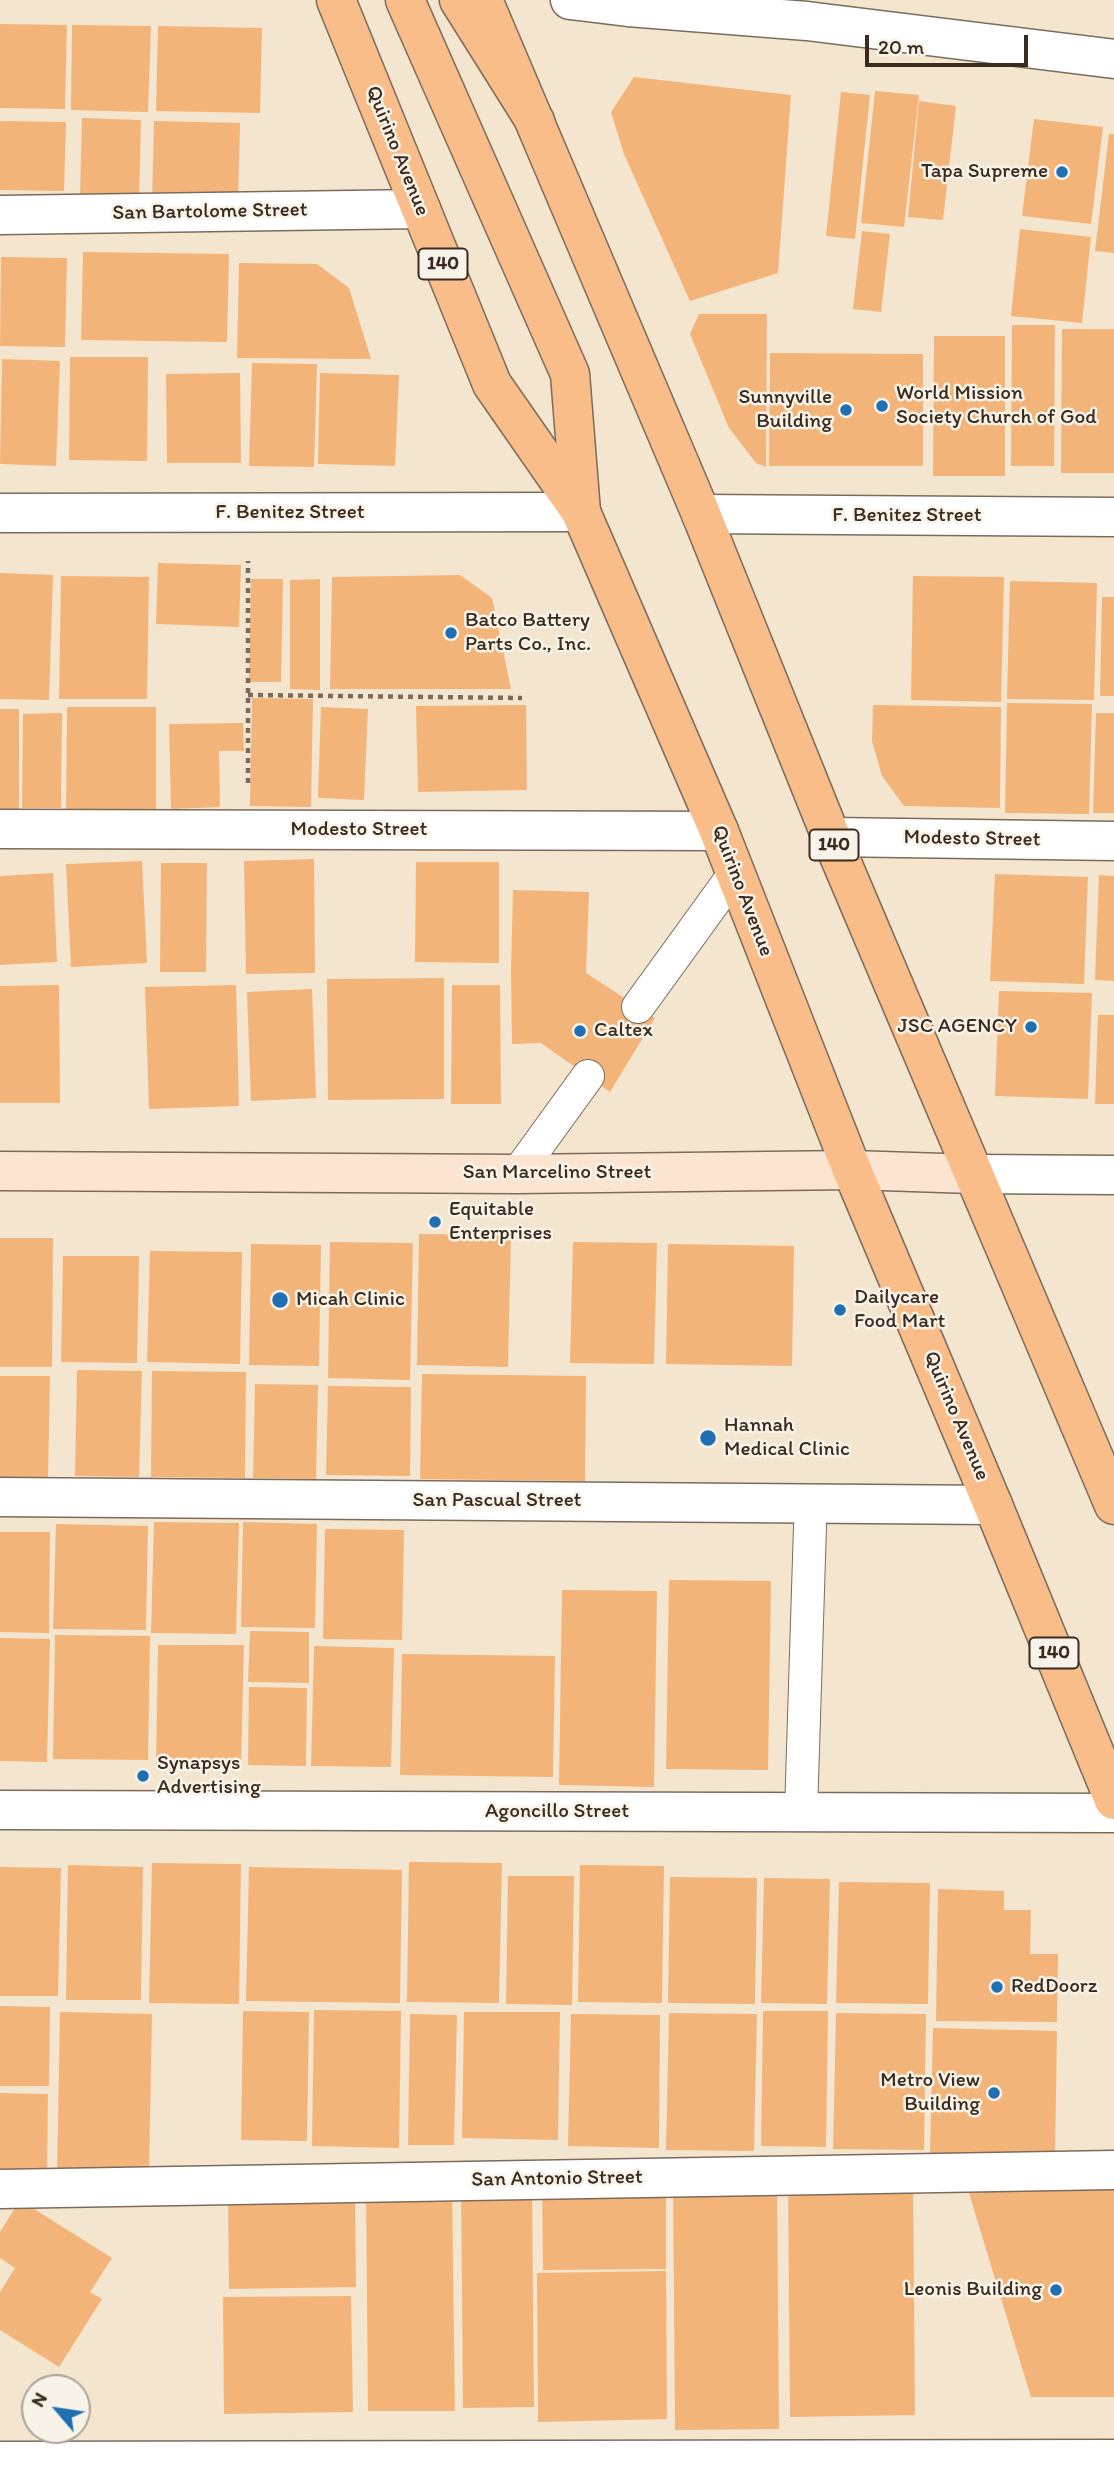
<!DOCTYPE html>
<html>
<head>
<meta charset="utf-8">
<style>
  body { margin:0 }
  #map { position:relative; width:1114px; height:2465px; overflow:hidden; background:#f4e5cf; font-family:Itim,sans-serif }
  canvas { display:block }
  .north { position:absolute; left:21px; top:2374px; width:70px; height:70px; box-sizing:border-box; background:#f7f3e8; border:2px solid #aca397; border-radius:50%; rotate:299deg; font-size:19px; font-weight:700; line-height:28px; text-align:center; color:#3b2a1e }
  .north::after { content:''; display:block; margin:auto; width:24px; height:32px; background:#1f6fb2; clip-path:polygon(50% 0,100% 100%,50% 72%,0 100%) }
  .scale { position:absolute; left:865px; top:35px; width:163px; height:32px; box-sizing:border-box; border:4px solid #3b2a1e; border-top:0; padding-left:9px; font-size:21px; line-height:24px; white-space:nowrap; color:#3b2a1e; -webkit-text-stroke:5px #f7f3e8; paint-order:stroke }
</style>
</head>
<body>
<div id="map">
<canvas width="1114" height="2465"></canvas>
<div class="north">N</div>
<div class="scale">20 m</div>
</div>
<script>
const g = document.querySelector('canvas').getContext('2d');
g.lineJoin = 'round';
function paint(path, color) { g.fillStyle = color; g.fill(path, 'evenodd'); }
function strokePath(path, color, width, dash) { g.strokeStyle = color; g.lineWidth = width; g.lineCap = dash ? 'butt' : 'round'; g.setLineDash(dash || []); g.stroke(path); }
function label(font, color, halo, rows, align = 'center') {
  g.font = font + ' Itim,sans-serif'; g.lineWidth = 5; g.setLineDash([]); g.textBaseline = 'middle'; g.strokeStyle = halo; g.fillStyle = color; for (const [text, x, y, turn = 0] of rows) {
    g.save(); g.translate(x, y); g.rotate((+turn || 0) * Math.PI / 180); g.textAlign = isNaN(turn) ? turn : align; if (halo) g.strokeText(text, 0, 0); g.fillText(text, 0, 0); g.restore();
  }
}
paint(new Path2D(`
  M 0,24 L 67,25 L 65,109 L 0,108 Z
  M 72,25 L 151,26 L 148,112 L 71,110 Z
  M 158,26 L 262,28 L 260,113 L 156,111 Z
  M 634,77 L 791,95 L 778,273 L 690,301 L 624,154 L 611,112 Z
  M 875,91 L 919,95 L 904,227 L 861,223 Z
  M 841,92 L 870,95 L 855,239 L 826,236 Z
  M 919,101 L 956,106 L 943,220 L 908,217 Z
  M 82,118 L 141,120 L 139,199 L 80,197 Z
  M 1034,119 L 1103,127 L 1091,224 L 1022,216 Z
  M 0,121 L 66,122 L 64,191 L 0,190 Z
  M 154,121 L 240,123 L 238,205 L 152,203 Z
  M 1109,134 L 1114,134 L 1114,253 L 1095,251 Z
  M 1020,229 L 1091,237 L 1082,323 L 1011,316 Z
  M 862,231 L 890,234 L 881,312 L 853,309 Z
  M 83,252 L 229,254 L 227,342 L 81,340 Z
  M 1,257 L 67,258 L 65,347 L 0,346 Z
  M 239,263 L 317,264 L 349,288 L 371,359 L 237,358 Z
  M 699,314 L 767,314 L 766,467 L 756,463 L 729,428 L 690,334 Z
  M 1012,325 L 1055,325 L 1054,466 L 1011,466 Z
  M 1062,329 L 1114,329 L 1114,473 L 1061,473 Z
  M 934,336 L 1005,336 L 1005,476 L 933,476 Z
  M 770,353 L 923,354 L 923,466 L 769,466 Z
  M 70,357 L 148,357 L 147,461 L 69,460 Z
  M 2,359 L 60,361 L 56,466 L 0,464 Z
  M 252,363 L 317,364 L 314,467 L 249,466 Z
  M 240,373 L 241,463 L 167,463 L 166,374 Z
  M 320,373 L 399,375 L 395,466 L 318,464 Z
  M 158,563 L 241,565 L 239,627 L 156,624 Z
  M 0,573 L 53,575 L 49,700 L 0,699 Z
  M 460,575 L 492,598 L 511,689 L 330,689 L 332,577 Z
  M 61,576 L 149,577 L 147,699 L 59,699 Z
  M 913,576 L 1004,577 L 1001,702 L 911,700 Z
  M 251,579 L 283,579 L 281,682 L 249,682 Z
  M 320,579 L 320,690 L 290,689 L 290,580 Z
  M 1010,581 L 1097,583 L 1094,700 L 1007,699 Z
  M 1102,597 L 1114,597 L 1114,696 L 1100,696 Z
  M 252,698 L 313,699 L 311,807 L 250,806 Z
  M 1007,703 L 1092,704 L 1089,814 L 1005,813 Z
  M 526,705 L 527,790 L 418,792 L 416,706 Z
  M 873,705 L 1001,707 L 1000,808 L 904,806 L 882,776 L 872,741 Z
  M 67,707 L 156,707 L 156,815 L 66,816 Z
  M 321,707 L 368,709 L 364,800 L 318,798 Z
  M 0,709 L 19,709 L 19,809 L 0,809 Z
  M 62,713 L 61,808 L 22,808 L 23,714 Z
  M 1096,713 L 1114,713 L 1114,813 L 1093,813 Z
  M 243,723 L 244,751 L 219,751 L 220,807 L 171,809 L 169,724 Z
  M 314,859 L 315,973 L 246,974 L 244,861 Z
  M 142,861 L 147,963 L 71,967 L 66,864 Z
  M 416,862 L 499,862 L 499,963 L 415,962 Z
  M 161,863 L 207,863 L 206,972 L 160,972 Z
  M 53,873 L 57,962 L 0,965 L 0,876 Z
  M 995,874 L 1088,877 L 1084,984 L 990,981 Z
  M 1099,875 L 1114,876 L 1114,981 L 1095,980 Z
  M 513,890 L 589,892 L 586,973 L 655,1018 L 610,1092 L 541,1043 L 512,1044 L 511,971 Z
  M 444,978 L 444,1099 L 328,1100 L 327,979 Z
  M 59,985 L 60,1103 L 0,1103 L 0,986 Z
  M 236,985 L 239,1106 L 149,1109 L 145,987 Z
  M 452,985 L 500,985 L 501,1104 L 451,1104 Z
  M 312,989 L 316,1098 L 251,1101 L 247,992 Z
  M 999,991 L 1092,993 L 1088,1099 L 995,1096 Z
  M 1098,1015 L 1114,1015 L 1114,1104 L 1095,1104 Z
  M 419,1234 L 511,1235 L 508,1367 L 417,1365 Z
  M 0,1238 L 53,1238 L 52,1367 L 0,1367 Z
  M 330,1242 L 413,1243 L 410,1380 L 328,1378 Z
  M 573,1242 L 657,1243 L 654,1364 L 570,1363 Z
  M 251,1244 L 321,1245 L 319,1366 L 249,1365 Z
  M 668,1244 L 794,1246 L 792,1366 L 666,1364 Z
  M 150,1251 L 242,1252 L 240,1364 L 147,1362 Z
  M 63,1256 L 139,1256 L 137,1363 L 61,1362 Z
  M 77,1370 L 142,1371 L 139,1477 L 75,1476 Z
  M 152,1371 L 246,1372 L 245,1478 L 151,1477 Z
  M 422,1374 L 586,1376 L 585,1481 L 420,1479 Z
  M 0,1376 L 50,1376 L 48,1478 L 0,1477 Z
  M 255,1384 L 318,1385 L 316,1479 L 253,1478 Z
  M 328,1386 L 411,1387 L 410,1476 L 326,1475 Z
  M 154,1522 L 239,1523 L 236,1634 L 151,1633 Z
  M 243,1522 L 317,1524 L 315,1628 L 241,1627 Z
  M 56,1524 L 148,1526 L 146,1630 L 53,1629 Z
  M 325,1529 L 404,1530 L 402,1640 L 323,1639 Z
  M 0,1532 L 50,1532 L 49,1633 L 0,1632 Z
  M 669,1580 L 771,1581 L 768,1770 L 666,1769 Z
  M 562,1590 L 657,1591 L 654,1787 L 559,1785 Z
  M 250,1631 L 309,1632 L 309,1683 L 248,1682 Z
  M 55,1635 L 150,1636 L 148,1760 L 53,1759 Z
  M 0,1638 L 50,1639 L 47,1762 L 0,1761 Z
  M 158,1645 L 244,1645 L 241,1765 L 156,1763 Z
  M 314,1646 L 394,1648 L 391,1767 L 311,1766 Z
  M 402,1654 L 555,1656 L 553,1777 L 400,1775 Z
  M 249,1687 L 307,1688 L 306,1766 L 248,1765 Z
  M 409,1862 L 502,1863 L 499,2003 L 407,2002 Z
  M 152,1863 L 241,1864 L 239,2004 L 149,2003 Z
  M 68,1865 L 143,1867 L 141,2000 L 66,2000 Z
  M 580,1865 L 664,1866 L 662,2003 L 578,2002 Z
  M 0,1867 L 61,1868 L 58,1996 L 0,1996 Z
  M 249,1867 L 402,1870 L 400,2003 L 246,2001 Z
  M 508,1876 L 574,1876 L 572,2005 L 506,2004 Z
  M 670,1877 L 757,1878 L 755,2004 L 668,2003 Z
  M 764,1878 L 830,1879 L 827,2004 L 761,2003 Z
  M 839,1882 L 930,1883 L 928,2004 L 836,2003 Z
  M 938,1889 L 1004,1891 L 1004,1910 L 1031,1910 L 1030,1954 L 1058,1954 L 1057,2022 L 936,2021 Z
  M 0,2006 L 50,2007 L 49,2086 L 0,2086 Z
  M 314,2010 L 401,2011 L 399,2148 L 312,2146 Z
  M 243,2011 L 309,2012 L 307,2141 L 241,2140 Z
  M 763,2011 L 828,2011 L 826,2147 L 761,2146 Z
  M 60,2012 L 152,2014 L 149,2174 L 57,2173 Z
  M 464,2012 L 560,2012 L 558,2140 L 462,2138 Z
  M 669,2013 L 757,2014 L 754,2151 L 666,2150 Z
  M 836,2013 L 926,2014 L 924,2150 L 833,2149 Z
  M 410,2014 L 457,2015 L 454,2145 L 408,2145 Z
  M 571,2014 L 660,2015 L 659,2148 L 568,2146 Z
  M 933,2028 L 1057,2031 L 1055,2157 L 930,2155 Z
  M 0,2093 L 48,2094 L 47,2181 L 0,2180 Z
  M 913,2179 L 915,2415 L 790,2417 L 788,2180 Z
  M 666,2180 L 666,2269 L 543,2270 L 542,2182 Z
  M 965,2180 L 1114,2184 L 1114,2397 L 1031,2397 Z
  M 777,2181 L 779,2429 L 675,2430 L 673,2183 Z
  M 532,2183 L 534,2407 L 463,2408 L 461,2184 Z
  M 452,2186 L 455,2411 L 368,2411 L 366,2187 Z
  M 355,2195 L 356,2287 L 229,2289 L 228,2196 Z
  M 20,2200 L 112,2258 L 90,2292 L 102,2299 L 59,2367 L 0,2330 L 0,2292 L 15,2268 L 0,2258 L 0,2232 Z
  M 666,2271 L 667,2419 L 538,2422 L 537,2273 Z
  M 351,2296 L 353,2412 L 224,2414 L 223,2297 Z`), '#f2b479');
const service = new Path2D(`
  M 638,1007 L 735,873
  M 517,1174 L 588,1076
  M 801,1813 L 810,1526`);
const minor = new Path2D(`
  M 570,0 L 628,7 L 807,21 L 1114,59
  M 0,215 L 421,209
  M 0,513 L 581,512
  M 701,514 L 1114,517
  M 0,829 L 719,831
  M 831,837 L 1114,841
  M 0,1497 L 993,1505
  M 0,1810 L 1114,1813
  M 0,2189 L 1114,2170`);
const tertiary = new Path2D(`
  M 973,1174 L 1114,1175
  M 0,2461 L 1114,2459`);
const secondary = new Path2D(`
  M 0,1171 L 517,1174 L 852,1170 L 973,1174`);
const primary = new Path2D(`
  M 336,0 L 492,384 L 581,512 L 719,831 L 852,1170 L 993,1505 L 1114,1800
  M 483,0 L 701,514 L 831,837 L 1114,1505`);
const motorway = new Path2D(`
  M 405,0 L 570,374 L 581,512
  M 459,0 L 535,121`);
strokePath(service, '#7c6b5c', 34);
strokePath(minor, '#7c6b5c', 41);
strokePath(tertiary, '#7c6b5c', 41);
strokePath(secondary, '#7c6b5c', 41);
strokePath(primary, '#7c6b5c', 41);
strokePath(motorway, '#7c6b5c', 41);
strokePath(new Path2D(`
  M 248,695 L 522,698
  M 248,783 L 248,561`), '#7c6b5c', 4.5, [5, 5]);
strokePath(service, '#fff', 32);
strokePath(minor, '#fff', 38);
strokePath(tertiary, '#fff', 38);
strokePath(secondary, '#fce5d0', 38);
strokePath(primary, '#f8bd89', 38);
strokePath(motorway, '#f8bd89', 38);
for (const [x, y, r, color] of [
  [1062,172,7,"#1f6fb2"],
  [882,406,7,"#1f6fb2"],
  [846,410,7,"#1f6fb2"],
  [451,633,7,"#1f6fb2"],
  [1031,1027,7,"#1f6fb2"],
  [580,1031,7,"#1f6fb2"],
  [435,1222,7,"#1f6fb2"],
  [280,1300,9,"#1f6fb2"],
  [840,1310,7,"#1f6fb2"],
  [708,1438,9,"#1f6fb2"],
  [143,1776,7,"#1f6fb2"],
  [997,1987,7,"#1f6fb2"],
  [994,2093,7,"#1f6fb2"],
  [1056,2290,7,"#1f6fb2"]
]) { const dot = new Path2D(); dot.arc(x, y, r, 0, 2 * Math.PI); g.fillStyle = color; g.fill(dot); strokePath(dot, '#f7f3e8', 2.5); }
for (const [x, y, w] of [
  [443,264,49],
  [834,845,49],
  [1054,1653,49]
]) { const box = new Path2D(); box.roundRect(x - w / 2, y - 15.5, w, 31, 5); g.fillStyle = '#f7f3e8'; g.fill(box); strokePath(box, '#3b2a1e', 2); }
label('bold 19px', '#3b2a1e', null, [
  ["140",443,264],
  ["140",834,845],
  ["140",1054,1653]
]);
label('21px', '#3b2a1e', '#f7f3e8', [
  ["Quirino Avenue",397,151,68],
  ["San Bartolome Street",210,212,-1],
  ["F. Benitez Street",290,513],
  ["F. Benitez Street",907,516],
  ["Modesto Street",359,830],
  ["Modesto Street",972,839,1],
  ["Quirino Avenue",742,891,69],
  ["San Marcelino Street",557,1173],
  ["Quirino Avenue",956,1416,67],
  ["San Pascual Street",497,1501],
  ["Agoncillo Street",557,1812],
  ["San Antonio Street",557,2179,-1]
]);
label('21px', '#3b2a1e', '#f7f3e8', [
  ["Tapa Supreme",1048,172,"right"],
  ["World Mission",896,394],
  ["Society Church of God",896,418],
  ["Sunnyville",832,398,"right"],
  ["Building",832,422,"right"],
  ["Batco Battery",465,621],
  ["Parts Co., Inc.",465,645],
  ["JSC AGENCY",1017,1027,"right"],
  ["Caltex",594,1031],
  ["Equitable",449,1210],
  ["Enterprises",449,1234],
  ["Dailycare",854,1298],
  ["Food Mart",854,1322],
  ["Micah Clinic",296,1300],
  ["Hannah",724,1426],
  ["Medical Clinic",724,1450],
  ["Synapsys",157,1764],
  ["Advertising",157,1788],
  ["RedDoorz",1011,1987],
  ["Metro View",980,2081,"right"],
  ["Building",980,2105,"right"],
  ["Leonis Building",1042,2290,"right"]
], 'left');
</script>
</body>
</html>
